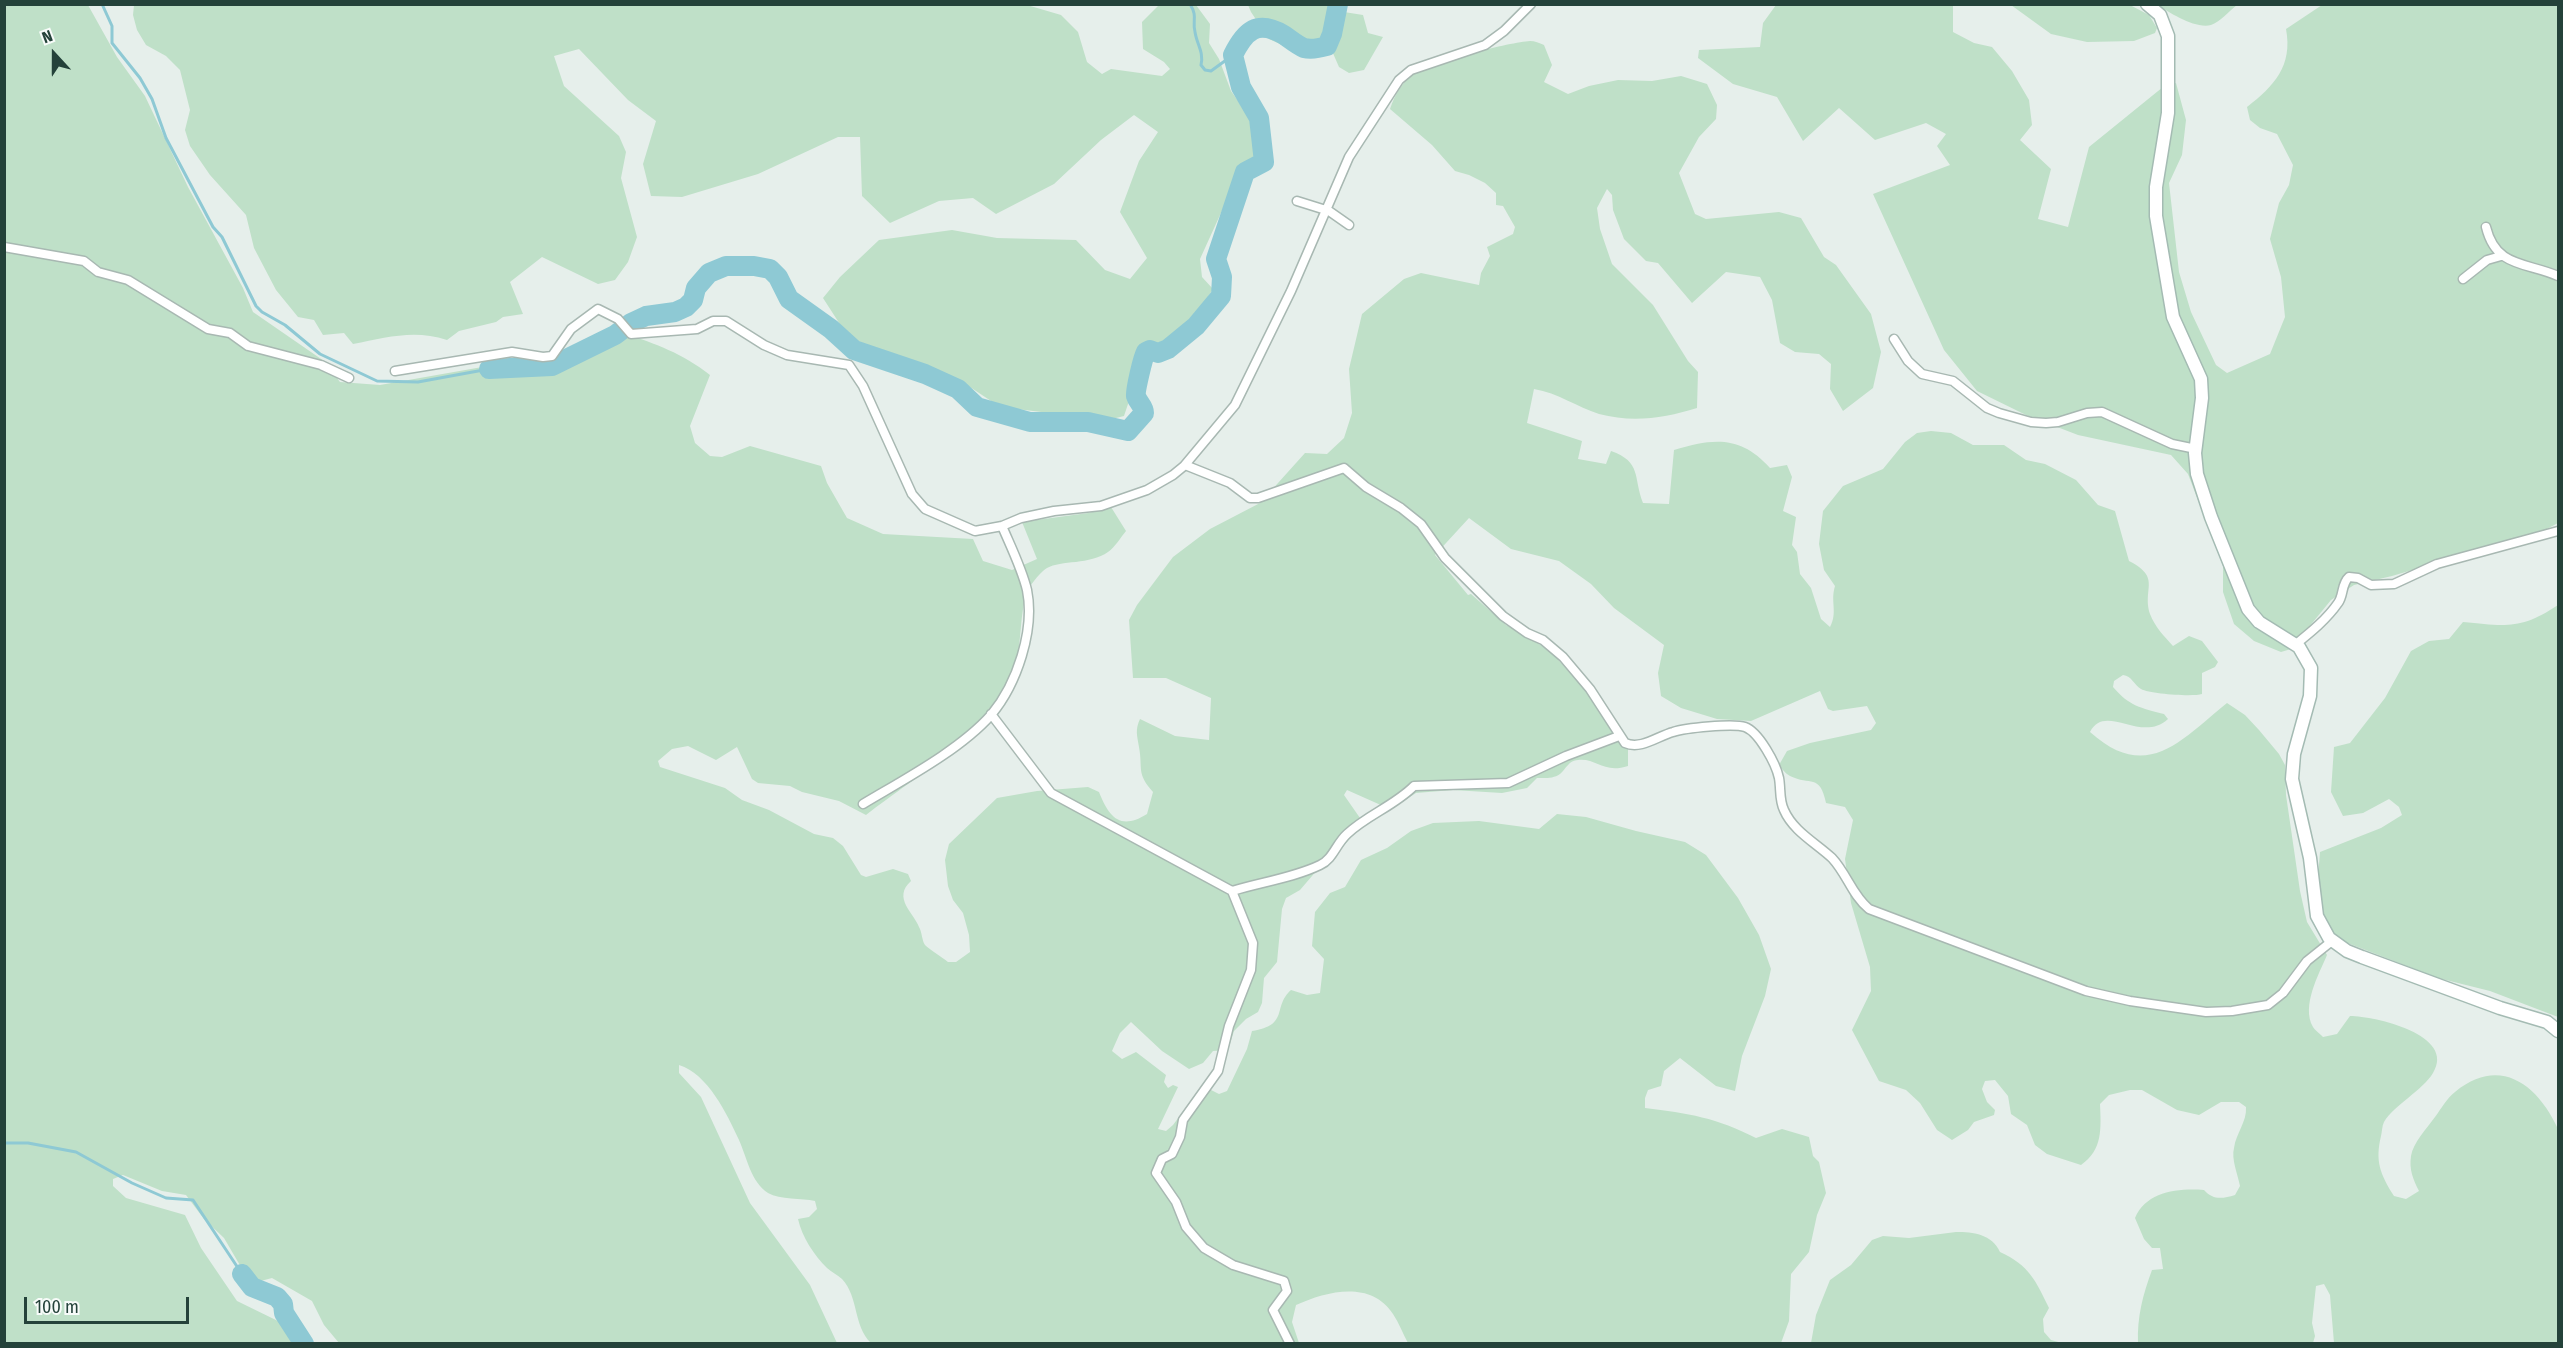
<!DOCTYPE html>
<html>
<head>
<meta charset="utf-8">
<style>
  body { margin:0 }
  #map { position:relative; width:2563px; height:1348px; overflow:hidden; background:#e6efeb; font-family:"Fira Sans Condensed",sans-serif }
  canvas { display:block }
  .frame { position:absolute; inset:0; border:6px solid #24423a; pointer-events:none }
  .north { position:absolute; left:24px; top:24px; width:60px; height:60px; -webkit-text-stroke:4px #f7fbf9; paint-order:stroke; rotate:339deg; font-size:16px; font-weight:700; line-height:24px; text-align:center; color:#24423a }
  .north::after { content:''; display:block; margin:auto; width:21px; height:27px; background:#24423a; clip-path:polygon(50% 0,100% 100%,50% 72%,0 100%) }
  .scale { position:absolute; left:24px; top:1297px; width:165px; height:27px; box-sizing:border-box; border:3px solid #24423a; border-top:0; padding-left:8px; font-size:18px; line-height:21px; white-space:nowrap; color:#24423a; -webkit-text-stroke:4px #f7fbf9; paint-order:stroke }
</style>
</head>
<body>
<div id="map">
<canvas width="2563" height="1348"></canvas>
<div class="frame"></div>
<div class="north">N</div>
<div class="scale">100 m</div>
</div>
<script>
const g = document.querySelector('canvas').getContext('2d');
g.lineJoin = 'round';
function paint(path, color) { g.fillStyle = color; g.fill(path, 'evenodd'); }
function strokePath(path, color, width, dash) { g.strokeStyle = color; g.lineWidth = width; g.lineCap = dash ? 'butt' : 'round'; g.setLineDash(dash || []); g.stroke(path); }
paint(new Path2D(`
  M 5,5 L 88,5 L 117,57 L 145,96 L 188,187 L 243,288 L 253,312 L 324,361 L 340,382 L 380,385 L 488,366 L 544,370 L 623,333 C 656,344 682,353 710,375 L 690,426 L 695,443 L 710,456 L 722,457 L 750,446 L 821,466 L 827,483 L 847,518 L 883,534 L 973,539 L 983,561 L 1012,570 L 1037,559 L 1022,522 L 1088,513 L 1111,507 L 1126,531 C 1121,537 1115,547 1108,552 C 1090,565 1061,560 1047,568 C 1042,571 1037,577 1034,581 C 1017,600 1024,644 1014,669 C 988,735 919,774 866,815 L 839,801 L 802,792 L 790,786 L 758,783 L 752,779 L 737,747 L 716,760 L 688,746 L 672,749 L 658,761 L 660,767 L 725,788 L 742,800 L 769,810 L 814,834 L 833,838 L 843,846 L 861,875 L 866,877 L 893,869 L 908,874 L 911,881 C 892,898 914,913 919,927 C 922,932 922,941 925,945 C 930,950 942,957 948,962 L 956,962 L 970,952 L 969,935 L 963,913 L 953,900 L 948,886 L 945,860 L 949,844 L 997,798 L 1037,791 L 1088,787 L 1099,792 C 1109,817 1120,831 1147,814 L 1153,792 C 1136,773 1143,769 1139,747 C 1137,735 1135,730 1140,719 L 1175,736 L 1209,740 L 1211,698 L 1166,678 L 1133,678 L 1129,620 L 1137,605 L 1173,557 L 1210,529 L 1260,503 L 1305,453 L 1327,454 L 1344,438 L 1352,413 L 1349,369 L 1362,314 L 1404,279 L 1421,273 L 1479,285 L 1481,273 L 1490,256 L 1487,247 L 1513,234 L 1515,227 L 1503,206 L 1496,205 L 1496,193 L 1485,183 L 1469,175 L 1455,171 L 1432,145 L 1390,109 C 1395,94 1403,80 1417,72 C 1435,62 1510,42 1530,41 C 1535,41 1539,43 1544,45 L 1552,65 L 1544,82 L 1568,94 L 1589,86 L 1618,80 L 1652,81 L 1681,76 L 1707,84 L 1717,105 L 1716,119 L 1699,137 L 1679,173 L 1695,214 L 1706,219 L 1779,212 L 1801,218 L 1824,257 L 1836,265 L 1871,314 L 1881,352 L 1873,388 L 1843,411 L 1830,389 L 1831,364 L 1819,354 L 1795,352 L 1780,343 L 1772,300 L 1760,277 L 1726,272 L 1692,303 L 1658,263 L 1646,261 L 1624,239 L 1613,210 L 1612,195 L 1607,189 L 1597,208 L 1600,229 L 1612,264 L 1653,305 L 1688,361 L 1698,372 L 1697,408 C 1665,418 1633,423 1599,414 C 1577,407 1558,393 1534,389 L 1527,423 L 1582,441 L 1578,459 L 1606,464 L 1611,451 C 1642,462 1633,477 1643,503 L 1669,504 L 1674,450 C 1713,438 1741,435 1770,468 L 1787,465 L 1792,477 L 1783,511 L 1796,517 L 1792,545 L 1797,552 L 1800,574 L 1811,588 L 1821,619 L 1830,627 C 1838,612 1830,602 1835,586 L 1824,570 L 1819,544 L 1823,511 L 1843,486 L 1883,469 L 1905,442 L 1917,433 L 1931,431 L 1951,433 L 1973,445 L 2004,445 L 2026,460 L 2045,464 L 2076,480 L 2098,505 L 2115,511 L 2129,561 C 2162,578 2142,588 2150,614 C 2155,627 2164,636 2173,646 L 2189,636 L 2202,641 L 2218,662 L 2215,667 L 2202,673 L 2202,694 C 2193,697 2150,694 2141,689 C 2134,685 2132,676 2123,675 L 2114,681 L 2113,687 C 2129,706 2141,708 2164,714 L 2168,719 C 2141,744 2105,702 2090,732 C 2147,783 2180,741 2227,703 L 2245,715 L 2259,730 L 2279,754 L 2285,765 L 2286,795 L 2300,891 L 2307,922 L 2327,955 C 2319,974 2301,1006 2313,1027 C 2315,1030 2320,1034 2323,1037 L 2337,1034 L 2350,1016 C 2375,1016 2457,1035 2433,1073 C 2423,1090 2393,1106 2384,1122 C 2382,1126 2382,1132 2381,1136 C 2375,1161 2380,1174 2394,1196 L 2406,1199 L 2419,1191 C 2413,1179 2409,1170 2411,1156 C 2413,1143 2427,1128 2435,1117 C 2441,1109 2447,1098 2455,1092 C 2500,1055 2538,1085 2558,1129 L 2558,1343 L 2334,1343 L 2330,1295 L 2324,1284 L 2316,1286 L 2312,1323 L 2315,1336 L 2313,1343 L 2138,1343 C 2137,1317 2143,1294 2152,1270 L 2163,1269 L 2160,1248 L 2152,1248 L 2144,1239 L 2135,1218 C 2146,1192 2177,1188 2204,1190 C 2213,1200 2222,1199 2235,1195 L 2240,1186 C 2238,1175 2231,1159 2234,1148 C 2236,1133 2247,1122 2246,1107 L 2239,1102 L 2221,1102 L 2199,1115 L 2177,1110 L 2142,1090 L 2130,1090 L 2109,1095 L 2100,1104 C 2101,1128 2103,1150 2081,1165 L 2047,1154 L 2035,1145 L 2027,1125 L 2011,1114 L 2008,1096 L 1995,1080 L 1985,1081 L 1982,1089 L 1987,1102 L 1995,1110 L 1994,1115 L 1974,1122 L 1968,1130 L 1952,1140 L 1937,1130 L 1920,1103 L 1906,1090 L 1879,1081 L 1852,1030 L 1871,991 L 1870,967 L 1851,903 L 1845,859 L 1853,820 L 1845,807 L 1826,803 C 1820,773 1810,786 1790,776 C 1786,774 1782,769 1779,765 L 1787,751 L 1810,743 L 1871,730 L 1876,723 L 1867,706 L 1833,711 L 1828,709 L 1820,691 L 1751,721 L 1717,719 L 1681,708 L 1661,696 L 1658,673 L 1664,645 L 1614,608 L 1591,584 L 1559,561 L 1511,549 L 1469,518 L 1435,555 L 1468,595 L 1471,594 L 1506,625 L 1531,638 L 1554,655 L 1584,689 L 1621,742 L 1628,748 L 1628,766 C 1603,774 1597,758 1578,760 C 1569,760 1566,769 1560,774 C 1553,779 1544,778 1537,778 L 1527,788 L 1502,793 L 1453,790 L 1416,793 L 1402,802 L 1383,806 L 1347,790 L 1344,795 L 1360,818 L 1356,832 L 1339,851 L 1336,858 L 1318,869 L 1300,890 L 1286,898 L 1282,909 L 1277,962 L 1264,978 L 1262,1003 L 1258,1012 L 1246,1019 L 1234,1031 L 1228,1050 L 1213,1051 L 1203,1063 L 1189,1069 L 1162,1051 L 1131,1022 L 1120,1033 L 1112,1051 L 1122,1059 L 1136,1052 L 1166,1075 L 1164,1082 L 1168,1088 L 1173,1085 L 1178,1087 L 1158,1129 L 1166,1131 L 1173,1125 L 1199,1090 L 1211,1090 L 1219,1094 L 1227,1091 L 1247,1049 L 1252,1031 C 1290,1025 1272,1007 1291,990 L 1307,995 L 1320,993 L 1324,959 L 1312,946 L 1315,912 L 1330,893 L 1345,887 L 1361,860 L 1387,848 L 1411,831 L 1433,823 L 1479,821 L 1539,829 L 1557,814 L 1586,817 L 1636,831 L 1685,842 L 1706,855 L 1738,898 L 1759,935 L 1771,969 L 1765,996 L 1742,1056 L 1735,1091 L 1716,1086 L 1680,1058 L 1664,1071 L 1661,1086 L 1648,1090 L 1645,1098 L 1645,1108 C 1688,1113 1717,1118 1756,1138 L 1782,1129 L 1809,1137 L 1813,1156 L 1819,1162 L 1826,1193 L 1817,1215 L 1809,1252 L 1791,1274 L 1789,1321 L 1781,1343 L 1408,1343 C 1403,1334 1399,1323 1393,1314 C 1371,1280 1327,1291 1296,1305 L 1292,1322 L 1299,1343 L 871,1343 C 853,1326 859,1297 842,1279 C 838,1275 831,1272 827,1268 C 814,1255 802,1237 798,1219 L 809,1217 L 817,1209 L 815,1201 C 802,1198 780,1200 768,1193 C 751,1182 747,1158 739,1140 C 727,1114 708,1074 679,1065 L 679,1073 L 701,1097 L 750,1203 L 810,1285 L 837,1343 L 339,1343 L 324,1325 L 312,1301 L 272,1278 L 257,1282 L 248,1279 L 224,1238 L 204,1219 L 186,1195 L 162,1191 L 123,1175 L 113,1179 L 113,1186 L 126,1198 L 185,1215 L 201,1248 L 237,1301 L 280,1322 L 292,1343 L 5,1344 Z
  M 134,5 L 1027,5 L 1061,15 L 1078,32 L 1087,62 L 1102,74 L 1111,69 L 1162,76 L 1170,69 L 1164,62 L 1143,49 L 1142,22 L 1159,5 L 1196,5 L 1210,24 L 1209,43 L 1219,59 L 1231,91 L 1255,125 L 1257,152 L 1235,182 L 1200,259 L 1202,277 L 1213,289 L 1204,303 L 1173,337 L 1155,344 L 1135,359 L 1130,398 L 1124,416 L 1108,420 L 1000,407 L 970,387 L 867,348 L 843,329 L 823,298 L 840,277 L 879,240 L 952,230 L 997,238 L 1076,240 L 1105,270 L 1130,279 L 1147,258 L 1120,212 L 1139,161 L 1158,132 L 1134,115 L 1101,140 L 1054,184 L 996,214 L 973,198 L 939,201 L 890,223 L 862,196 L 860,137 L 838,137 L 758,174 L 682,197 L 651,196 L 643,164 L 656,121 L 628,100 L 579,49 L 554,56 L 564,86 L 619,136 L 626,152 L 621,178 L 637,237 L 628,262 L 615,280 L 598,284 L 542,257 L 510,282 L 523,314 L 503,317 L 496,322 L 459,331 L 447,340 C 413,329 386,338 353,344 L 344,333 L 323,335 L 314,320 L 298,317 L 276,290 L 254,248 L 246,215 L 210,175 L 190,146 L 185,130 L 190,110 L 180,70 L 166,56 L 146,45 L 137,30 L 133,15 Z
  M 1248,5 L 1343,5 L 1344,12 L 1363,15 L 1368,33 L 1383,37 L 1364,70 L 1349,73 L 1339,67 L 1332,51 L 1322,56 L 1308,57 L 1269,39 L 1251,12 Z
  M 1776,5 L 1953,5 L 1953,32 L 1974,43 L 1992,47 L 2012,71 L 2029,100 L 2032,125 L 2020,140 L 2051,169 L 2038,219 L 2068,227 L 2089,147 L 2163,87 L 2176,83 L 2186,120 L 2182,155 L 2169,183 L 2179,272 L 2191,312 L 2216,365 L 2227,373 L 2270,354 L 2285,317 L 2281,277 L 2270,239 L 2279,203 L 2289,185 L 2293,165 L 2277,134 L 2260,128 L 2250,120 L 2247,107 C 2274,86 2293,66 2286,29 L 2322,5 L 2558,5 L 2558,523 L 2541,532 L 2392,576 L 2354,585 L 2331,600 L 2291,649 L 2281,652 L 2254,641 L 2234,624 L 2223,592 L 2223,566 L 2188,474 L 2171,455 L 2078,435 L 2026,415 L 1977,391 L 1944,350 L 1873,194 L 1950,165 L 1937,146 L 1946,134 L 1926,123 L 1875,140 L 1839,108 L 1803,141 L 1777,97 L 1733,84 L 1698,58 L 1699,50 L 1760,47 L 1763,23 Z
  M 2011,5 L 2130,5 L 2149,15 L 2157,28 L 2155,33 L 2134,41 L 2087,42 L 2051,34 Z
  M 2158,5 L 2237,5 C 2229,11 2220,22 2211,25 C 2195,29 2170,13 2158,5 Z
  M 2558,605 L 2558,1017 L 2490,991 L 2438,978 L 2345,942 L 2328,931 L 2320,915 L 2317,890 L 2320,852 L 2381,828 L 2402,815 L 2399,807 L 2389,799 L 2363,813 L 2343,816 L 2331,792 L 2334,747 L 2350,743 L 2385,698 L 2411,651 L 2429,641 L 2449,639 L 2463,622 C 2505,626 2521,630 2558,605 Z
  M 1956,1232 C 1973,1232 1992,1234 2000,1252 C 2029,1265 2036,1281 2049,1308 L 2043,1319 L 2044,1332 L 2051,1340 L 2062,1343 L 1811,1343 L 1816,1315 L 1830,1280 L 1851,1265 L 1872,1240 L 1883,1236 L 1909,1238 Z`), '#bfe0c8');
strokePath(new Path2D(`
  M 102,4 L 112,26 L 112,43 L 140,78 L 152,99 L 166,138 L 213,227 L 222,237 L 256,306 L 262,312 L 285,325 L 320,354 L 377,381 L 418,382 L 489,369
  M 1190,4 C 1198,17 1192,20 1195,32 C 1197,45 1204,52 1201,65 L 1205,70 L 1211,71 L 1233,55
  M 4,1143 L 28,1143 L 76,1152 L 132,1183 L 166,1198 L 193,1200 L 242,1274`), '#8ec9d4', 3);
strokePath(new Path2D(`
  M 489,369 L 552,366 L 615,335 L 631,323 L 646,316 L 675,312 L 686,307 L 693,300 L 696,288 L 709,273 L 726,266 L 754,266 L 770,269 L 778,277 L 789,299 L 831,329 L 854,350 L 925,374 L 958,389 L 977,407 L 1030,422 L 1088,422 L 1128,431 L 1144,413 C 1144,406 1138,403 1136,396 C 1135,391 1143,357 1146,352 L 1150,350 L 1158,353 L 1168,349 L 1196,326 L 1221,296 L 1222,277 L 1216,259 L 1245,172 L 1264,162 L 1259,118 L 1241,87 L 1233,55 C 1245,31 1257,19 1284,35 C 1290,39 1297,45 1304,48 C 1312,50 1320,48 1327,46 L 1332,34 L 1338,4
  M 242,1274 L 252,1287 L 277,1297 L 283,1304 L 284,1313 L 304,1344`), '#8ec9d4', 20);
const street = new Path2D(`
  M 1297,201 L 1329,211 L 1349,225
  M 2486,227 C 2496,268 2526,262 2558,276
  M 4,247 L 84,261 L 98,272 L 128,280 L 208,329 L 230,333 L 248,346 L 321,365 L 349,378
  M 2463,279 L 2487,260 L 2501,256
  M 1894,339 L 1908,361 L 1922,374 L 1953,381 L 1987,408 L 1999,413 L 2031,422 L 2046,423 L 2058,422 L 2087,413 L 2102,412 L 2172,444 L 2196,449
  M 395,371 L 512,352 L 543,357 L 552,356 L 571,329 L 598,309 L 618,319 L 631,334 L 697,329 L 713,321 L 726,321 L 764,345 L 787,355 L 849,365 L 863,386 L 912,494 L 925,509 L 975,531 L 1002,526 L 1021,518 L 1054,511 L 1101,506 L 1147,490 L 1173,475 L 1184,466 L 1235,405 L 1291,291 L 1349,157 L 1399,80 L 1411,70 L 1485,45 L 1504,31 L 1531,4
  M 1185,465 L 1230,483 L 1250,498 L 1258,498 L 1344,468 L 1366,487 L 1401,508 L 1421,524 L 1445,558 L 1503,616 L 1527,633 L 1543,640 L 1563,657 L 1590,689 L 1625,743 C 1641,750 1658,736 1673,732 C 1685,728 1733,723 1745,727 C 1759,732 1776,764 1779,778 C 1781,789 1779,800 1784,810 C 1793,831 1816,843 1832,858 C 1847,874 1852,895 1869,909 L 2086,991 L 2130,1001 L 2206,1012 L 2232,1011 L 2268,1005 L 2283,993 L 2307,961 L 2332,941
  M 2296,644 C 2311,632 2327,619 2338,603 C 2344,595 2341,584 2349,577 L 2358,578 L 2371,585 L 2394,584 L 2437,564 L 2558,531
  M 991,714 L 1051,793 L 1232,891 C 1261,882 1293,878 1320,865 C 1333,859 1336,844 1347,834 C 1367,815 1394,806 1414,786 L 1508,783 L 1566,756 L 1619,736
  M 863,804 C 903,780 960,750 991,715 C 1017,684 1035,630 1027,590 C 1022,569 1011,547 1002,526
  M 1232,891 L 1253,943 L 1251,970 L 1229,1026 L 1218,1071 L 1183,1120 L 1180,1137 L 1172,1154 L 1162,1159 L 1156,1173 L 1176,1202 L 1186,1227 L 1204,1248 L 1233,1265 L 1284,1281 L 1287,1291 L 1273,1310 L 1290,1344`);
const secondary = new Path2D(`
  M 2147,4 L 2160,15 L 2168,36 L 2168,113 L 2156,187 L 2156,216 L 2173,317 L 2201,379 L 2202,398 L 2195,453 L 2197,474 L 2211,517 L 2248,609 L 2259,622 L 2299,647 L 2311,668 L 2310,696 L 2294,754 L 2292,779 L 2310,858 L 2317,916 L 2329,938 L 2347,951 L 2362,957 L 2500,1008 L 2547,1022 L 2558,1031`);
strokePath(street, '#a8b8b2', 11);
strokePath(secondary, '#a4bbb3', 15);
strokePath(street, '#fff', 8);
strokePath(secondary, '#fff', 12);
</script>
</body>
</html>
